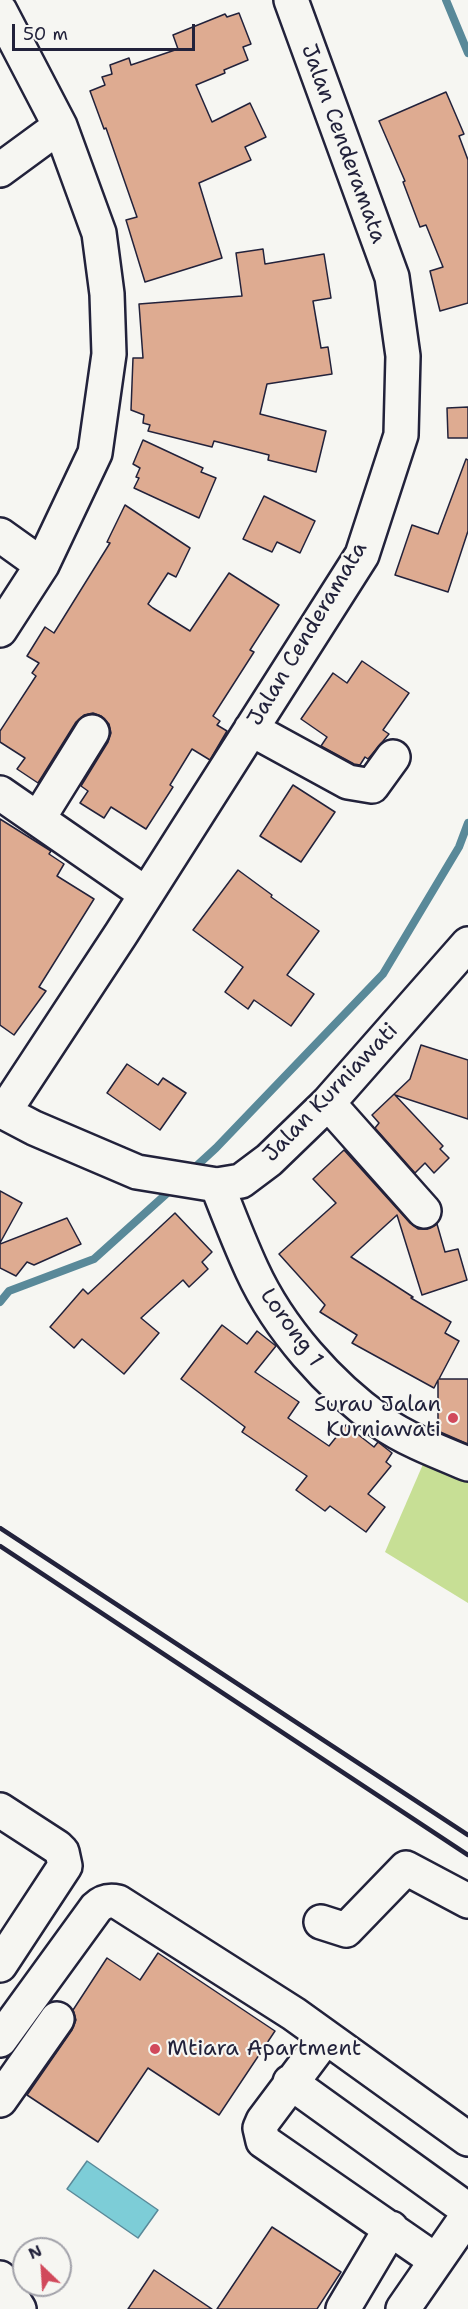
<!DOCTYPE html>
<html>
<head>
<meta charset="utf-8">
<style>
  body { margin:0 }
  #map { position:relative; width:468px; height:2309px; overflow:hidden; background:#f6f6f2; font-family:"Shantell Sans",sans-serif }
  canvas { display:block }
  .north { position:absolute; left:12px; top:2237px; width:60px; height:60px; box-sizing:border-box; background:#f6f6f2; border:2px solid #a1a1a9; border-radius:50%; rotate:335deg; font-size:16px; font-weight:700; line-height:24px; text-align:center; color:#22223b }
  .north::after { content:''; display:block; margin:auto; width:21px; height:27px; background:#d1495b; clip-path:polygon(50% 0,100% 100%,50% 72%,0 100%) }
  .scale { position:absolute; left:12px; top:24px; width:183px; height:27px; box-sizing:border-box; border:3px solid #22223b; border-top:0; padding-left:8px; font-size:18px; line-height:21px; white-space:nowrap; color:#22223b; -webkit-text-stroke:4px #f6f6f2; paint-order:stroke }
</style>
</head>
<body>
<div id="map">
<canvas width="468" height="2309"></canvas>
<div class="north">N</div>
<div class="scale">50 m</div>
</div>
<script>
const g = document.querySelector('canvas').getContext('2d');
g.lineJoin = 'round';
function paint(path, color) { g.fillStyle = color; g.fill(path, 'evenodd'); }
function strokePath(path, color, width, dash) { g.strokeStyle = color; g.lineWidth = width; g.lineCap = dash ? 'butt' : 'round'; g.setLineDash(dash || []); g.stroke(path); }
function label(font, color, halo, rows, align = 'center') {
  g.font = font + ' "Shantell Sans",sans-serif'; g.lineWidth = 4.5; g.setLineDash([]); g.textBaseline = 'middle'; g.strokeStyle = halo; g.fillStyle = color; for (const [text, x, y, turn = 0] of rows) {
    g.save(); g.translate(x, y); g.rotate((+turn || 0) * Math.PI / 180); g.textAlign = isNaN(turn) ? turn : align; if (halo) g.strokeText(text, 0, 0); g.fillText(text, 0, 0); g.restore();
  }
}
paint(new Path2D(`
  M 427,1455 L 468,1473 L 468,1603 L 385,1552 Z`), '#c7df95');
const water = new Path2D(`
  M 87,2161 L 158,2210 L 138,2238 L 67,2189 Z`);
paint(water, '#7dcdd7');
strokePath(water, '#598999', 1.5);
strokePath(new Path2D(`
  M 446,0 L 468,53
  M 191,1171 L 216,1148 L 383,974 L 459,847 L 468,823
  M 0,1302 L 9,1291 L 94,1259 L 174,1187`), '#598999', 8);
const building = new Path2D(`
  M 239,13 L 251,44 L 243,47 L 248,60 L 224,70 L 225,73 L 196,85 L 212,122 L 250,103 L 266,137 L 245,147 L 251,160 L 199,183 L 222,258 L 145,282 L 126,220 L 137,217 L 106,128 L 104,129 L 90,91 L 105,85 L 102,77 L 112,74 L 110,65 L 129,58 L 131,65 L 178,49 L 173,35 L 225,14 L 227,17 Z
  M 446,92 L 464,134 L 459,136 L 468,160 L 468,303 L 440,311 L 430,271 L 443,267 L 426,225 L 420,227 L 403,182 L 405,181 L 379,121 Z
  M 263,249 L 265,264 L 324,254 L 331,298 L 313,301 L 321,348 L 328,347 L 332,374 L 267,384 L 260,414 L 326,431 L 316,472 L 268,460 L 269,455 L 214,441 L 212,447 L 148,431 L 150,425 L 143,423 L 144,415 L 131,410 L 133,358 L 143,358 L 139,304 L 242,296 L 236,253 Z
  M 468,407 L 468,438 L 448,438 L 447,408 Z
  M 143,440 L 203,468 L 201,472 L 216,478 L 199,518 L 134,488 L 139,478 L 136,477 L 140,468 L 133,464 Z
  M 466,459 L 468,460 L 468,531 L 448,592 L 395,575 L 412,525 L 438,534 Z
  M 264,496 L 315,521 L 300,553 L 277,542 L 272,552 L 243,539 Z
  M 125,505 L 190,548 L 176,577 L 168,573 L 148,604 L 153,608 L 190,631 L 229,573 L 279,605 L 250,650 L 254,652 L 213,716 L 220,721 L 217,725 L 227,731 L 210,760 L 192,749 L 170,785 L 173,787 L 146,829 L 111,807 L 104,818 L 80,803 L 88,791 L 81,786 L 108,742 L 111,733 L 109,724 L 101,716 L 93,713 L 84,715 L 76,722 L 38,783 L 17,769 L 25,758 L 0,742 L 0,731 L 36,676 L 32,673 L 39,663 L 27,656 L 45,627 L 54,633 L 110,543 L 107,542 Z
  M 362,661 L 409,693 L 383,730 L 389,734 L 368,759 L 365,757 L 360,765 L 354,764 L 321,746 L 327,737 L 301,719 L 333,673 L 347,683 Z
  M 293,785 L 335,812 L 301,862 L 260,836 Z
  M 0,819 L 51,851 L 49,854 L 64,864 L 57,876 L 94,899 L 39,987 L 46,991 L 14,1035 L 0,1025 Z
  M 238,870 L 272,895 L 271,897 L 319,931 L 287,975 L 314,994 L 291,1026 L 254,1000 L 248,1009 L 225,992 L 243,967 L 193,930 Z
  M 421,1045 L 468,1060 L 468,1119 L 395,1095 L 443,1146 L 440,1149 L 449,1158 L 434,1173 L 425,1163 L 415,1173 L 375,1128 L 379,1123 L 372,1115 L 410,1079 Z
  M 127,1064 L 158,1085 L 163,1078 L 186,1093 L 160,1130 L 107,1093 Z
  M 344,1150 L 410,1223 L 418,1229 L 427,1229 L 437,1224 L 445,1252 L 458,1249 L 467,1280 L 422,1295 L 397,1215 L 351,1257 L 413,1297 L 411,1298 L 451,1322 L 445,1333 L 459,1341 L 439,1379 L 468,1379 L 468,1444 L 438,1431 L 438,1380 L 434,1388 L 352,1343 L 357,1335 L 320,1312 L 325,1305 L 279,1254 L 336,1203 L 313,1179 Z
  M 0,1191 L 22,1203 L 0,1243 Z
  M 175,1213 L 212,1252 L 202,1262 L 208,1269 L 189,1287 L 183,1280 L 141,1318 L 159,1333 L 124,1374 L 82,1339 L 74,1348 L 50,1327 L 83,1289 L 88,1294 Z
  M 67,1218 L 81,1244 L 34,1265 L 27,1262 L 16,1276 L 0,1268 L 0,1244 Z
  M 222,1325 L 247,1344 L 257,1331 L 276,1346 L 255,1372 L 299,1402 L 288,1418 L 329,1446 L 346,1425 L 374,1447 L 378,1442 L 392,1453 L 386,1462 L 391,1466 L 368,1494 L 385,1507 L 366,1532 L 330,1506 L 325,1511 L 296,1490 L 307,1476 L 242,1432 L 245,1427 L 181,1379 Z
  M 158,1953 L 275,2031 L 219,2115 L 148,2068 L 98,2142 L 27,2095 L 72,2030 L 76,2020 L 73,2010 L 107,1958 L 140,1980 Z
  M 272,2227 L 341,2272 L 317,2309 L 217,2309 Z
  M 154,2270 L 212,2309 L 128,2309 Z`);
paint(building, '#deab91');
strokePath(building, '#22223b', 1.5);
const minor = new Path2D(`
  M 0,11 L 60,126 L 99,233 L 107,294 L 109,354 L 95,453 L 42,565 L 0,630
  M 0,170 L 60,126
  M 0,535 L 42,565
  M 251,729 L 348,782 L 372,786 L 393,757
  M 0,793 L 146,894
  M 38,819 L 92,732
  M 328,1103 L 424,1211
  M 0,1110 L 34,1128 L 137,1172 L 217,1185 L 241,1181 L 269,1160 L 328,1103 L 468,944
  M 4,1112 L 121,934 L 362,555 L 401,435 L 403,356 L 392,277 L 291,0
  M 217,1185 C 228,1213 239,1242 252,1270 C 279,1329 329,1385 381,1422 C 407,1440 439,1452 468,1464
  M 0,1810 L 57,1847 L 62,1852 L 65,1866 L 0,1965
  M 321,1922 L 346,1930 L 406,1868 L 468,1901
  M 326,2037 L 263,2121 L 260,2128 L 263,2141 L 435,2260
  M 0,2040 L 96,1908 C 103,1901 109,1900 118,1902 L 294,2014 L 468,2139
  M 290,2082 L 468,2210
  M 0,2100 L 57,2019
  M 0,2278 L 19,2309
  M 343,2309 L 391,2228
  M 403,2309 L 468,2215`);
strokePath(minor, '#22223b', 38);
strokePath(minor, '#f6f6f2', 33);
strokePath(new Path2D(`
  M 0,1528 L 468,1835
  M 0,1546 L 468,1855`), '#22223b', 4.5);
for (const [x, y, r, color] of [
  [453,1418,6,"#d1495b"],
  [155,2049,6,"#d1495b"]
]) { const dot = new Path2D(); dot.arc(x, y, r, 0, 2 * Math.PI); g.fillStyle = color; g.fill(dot); strokePath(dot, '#f6f6f2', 2); }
label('22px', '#22223b', '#f6f6f2', [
  ["Jalan Cenderamata",343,144,70],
  ["Jalan Cenderamata",308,634,-59],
  ["Jalan Kurniawati",331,1093,-46],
  ["Lorong 1",291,1328,54]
]);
label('22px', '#22223b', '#f6f6f2', [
  ["Surau Jalan",441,1405],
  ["Kurniawati",441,1430],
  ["Mtiara Apartment",167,2049,"left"]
], 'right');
</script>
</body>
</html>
